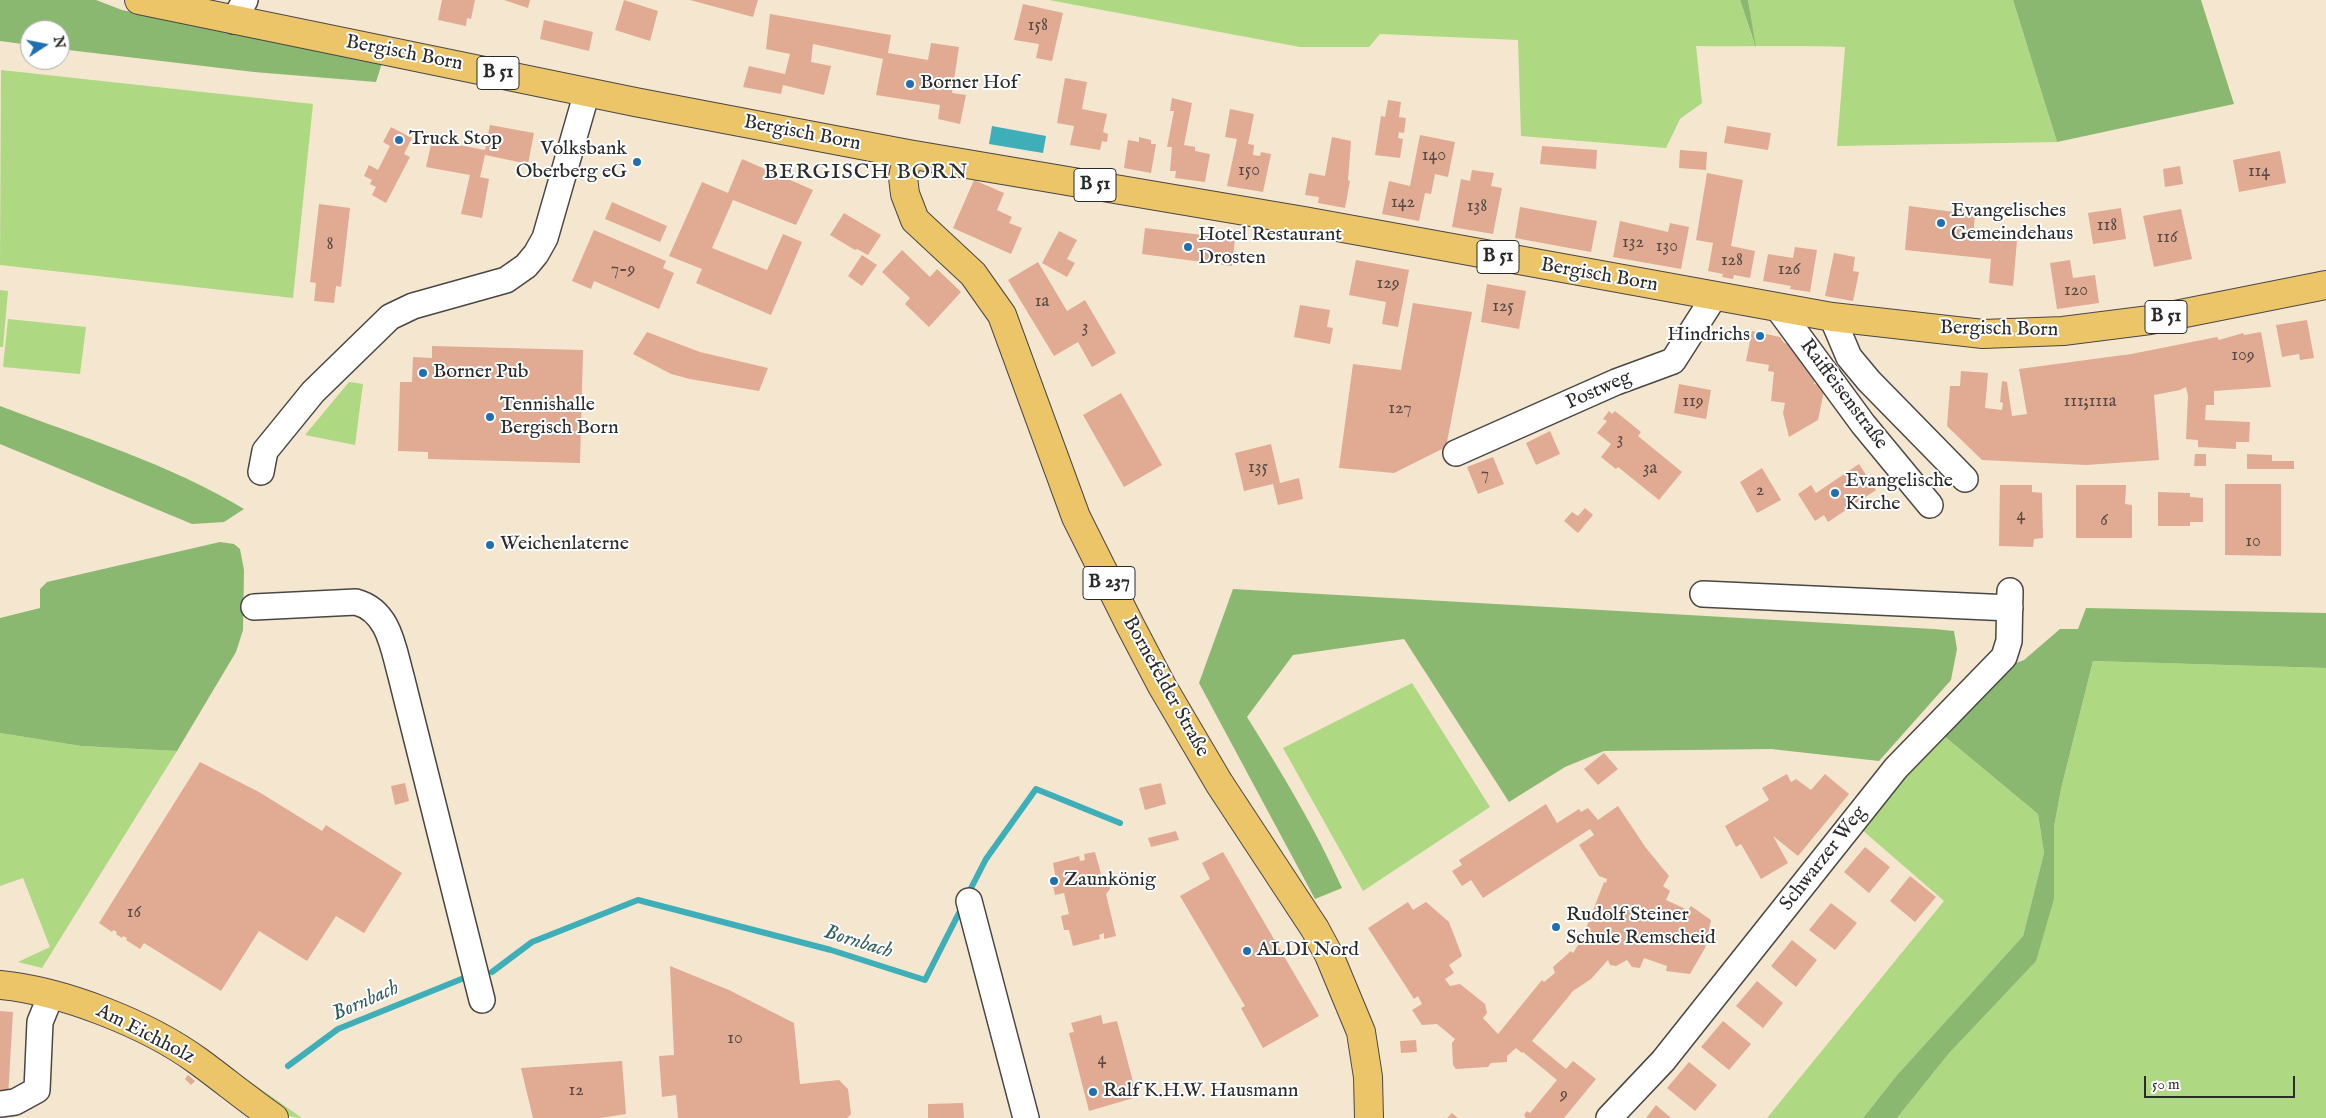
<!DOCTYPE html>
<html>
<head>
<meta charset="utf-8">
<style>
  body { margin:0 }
  #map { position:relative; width:2326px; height:1118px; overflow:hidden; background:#f5e6d0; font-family:"IM FELL English",serif }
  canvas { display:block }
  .north { position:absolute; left:20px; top:20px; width:50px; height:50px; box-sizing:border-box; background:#fff; border:1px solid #aaa; border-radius:50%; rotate:79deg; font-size:14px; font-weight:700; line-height:20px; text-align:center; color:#2b2b2b }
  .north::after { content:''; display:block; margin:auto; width:18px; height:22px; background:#1f6fb2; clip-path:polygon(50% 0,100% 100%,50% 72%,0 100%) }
  .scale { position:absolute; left:2144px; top:1076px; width:151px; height:22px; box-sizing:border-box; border:2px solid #2b2b2b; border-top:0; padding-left:6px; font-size:15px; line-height:18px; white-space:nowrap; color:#2b2b2b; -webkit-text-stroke:4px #fff; paint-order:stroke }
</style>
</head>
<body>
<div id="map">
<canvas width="2326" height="1118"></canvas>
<div class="north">N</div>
<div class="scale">50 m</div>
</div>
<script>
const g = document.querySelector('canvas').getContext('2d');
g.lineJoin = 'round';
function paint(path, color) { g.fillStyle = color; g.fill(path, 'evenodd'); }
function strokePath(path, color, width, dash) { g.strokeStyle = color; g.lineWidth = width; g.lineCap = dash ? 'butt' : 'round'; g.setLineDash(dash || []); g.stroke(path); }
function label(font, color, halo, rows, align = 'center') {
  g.font = font + ' "IM FELL English",serif'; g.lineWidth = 4; g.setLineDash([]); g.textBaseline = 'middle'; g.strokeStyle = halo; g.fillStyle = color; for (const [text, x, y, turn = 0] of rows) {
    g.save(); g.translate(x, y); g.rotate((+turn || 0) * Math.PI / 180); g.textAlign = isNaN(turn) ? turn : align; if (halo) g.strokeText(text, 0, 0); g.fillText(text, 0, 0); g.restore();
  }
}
paint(new Path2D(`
  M 1049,0 L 1740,0 L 1754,43 L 1748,0 L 2013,0 L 2057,142 L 1837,146 L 1845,47 C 1795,45 1746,47 1696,46 L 1702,103 L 1680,119 L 1666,148 L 1521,136 L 1518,40 L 1380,34 L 1369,47 L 1300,47 Z
  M 1,70 L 313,104 L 293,298 L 0,265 Z
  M 0,290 L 8,291 L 3,347 L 0,347 Z
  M 8,319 L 86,327 L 80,374 L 3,367 Z
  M 349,382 L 363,384 L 355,445 L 305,435 Z
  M 2093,661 L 2326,668 L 2326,1118 L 1897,1118 L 1950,1052 L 2054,899 L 2054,827 L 2061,789 Z
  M 1412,683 L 1490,807 L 1363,891 L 1283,748 Z
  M 1938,731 L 2038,814 L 2044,853 L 2023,936 L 1897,1075 L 1863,1118 L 1767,1118 L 1944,901 L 1861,829 Z
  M 0,733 L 81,746 L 177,751 L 42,968 L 18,962 L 50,947 L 23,878 L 0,886 Z
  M 225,1064 L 302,1118 C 275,1118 242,1083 225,1064 Z`), '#afd883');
paint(new Path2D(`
  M 0,0 L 96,0 L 122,10 L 382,63 L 376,82 L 254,72 L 60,49 L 60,30 L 30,30 L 30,45 L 0,41 Z
  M 1740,0 L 1748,0 L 1756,48 Z
  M 2013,0 L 2201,0 L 2234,104 L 2057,142 Z
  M 0,406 C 81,437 170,464 244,509 L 224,522 L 192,524 L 0,444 Z
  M 220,542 L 234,544 L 240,549 L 244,570 L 243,630 L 236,652 L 177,751 L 81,746 L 0,733 L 0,618 L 40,608 L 40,589 L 47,582 Z
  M 1233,589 L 1934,629 L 1954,631 L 1957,649 L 1951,680 L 1879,761 L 1771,749 L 1604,751 L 1565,767 L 1509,802 L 1404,639 L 1293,655 L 1247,717 C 1282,773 1315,828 1342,888 L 1315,899 L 1199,683 Z
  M 2086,608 L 2326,613 L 2326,668 L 2093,661 L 2061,789 L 2054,827 L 2054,899 L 2036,961 L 1950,1052 L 1897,1118 L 1863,1118 L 1897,1075 L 2023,936 L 2044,853 L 2038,814 L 1938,731 L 2008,666 L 2024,660 L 2060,629 L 2078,629 Z`), '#8bb871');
paint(new Path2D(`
  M 992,126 L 1046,136 L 1043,153 L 989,144 Z`), '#3eaeb8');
strokePath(new Path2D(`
  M 967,896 L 986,859 L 1036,789 L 1120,823
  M 492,972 L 532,942 L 638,900 L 831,950 L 925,980 L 963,905
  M 288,1066 L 338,1029 L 464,978`), '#3eaeb8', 6);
paint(new Path2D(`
  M 442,0 L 475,0 L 471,19 L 467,18 L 466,26 L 438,20 Z
  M 504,0 L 530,0 L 528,8 Z
  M 624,0 L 658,11 L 650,41 L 615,30 Z
  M 690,0 L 758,0 L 753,17 Z
  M 1023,4 L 1063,13 L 1052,61 L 1036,58 L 1039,44 L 1014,40 Z
  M 770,14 L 891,35 L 888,53 L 928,60 L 931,43 L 959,47 L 952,93 L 966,95 L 960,124 L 938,119 L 940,105 L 876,95 L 883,59 L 813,44 L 811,62 L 831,66 L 824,95 L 783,85 L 781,94 L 743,87 L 749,66 L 785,74 L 790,54 L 766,49 Z
  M 544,20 L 593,32 L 589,51 L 540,39 Z
  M 1065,78 L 1087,82 L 1082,109 L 1107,114 L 1103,132 L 1108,134 L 1107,142 L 1102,141 L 1100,150 L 1070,145 L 1074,126 L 1057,123 Z
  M 1172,98 L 1192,103 L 1184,145 L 1195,147 L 1195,151 L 1210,154 L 1205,182 L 1175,178 L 1176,171 L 1170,171 L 1172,147 L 1167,147 L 1174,111 L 1170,111 Z
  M 1388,100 L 1401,102 L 1399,117 L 1406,118 L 1404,133 L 1399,132 L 1398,138 L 1403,139 L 1400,158 L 1375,155 L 1381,116 L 1385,117 Z
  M 1230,109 L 1254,114 L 1248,144 L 1254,145 L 1253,155 L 1260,156 L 1261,152 L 1271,154 L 1263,192 L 1227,186 L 1237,139 L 1225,137 Z
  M 490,125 L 534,133 L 528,164 L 485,155 L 480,177 L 489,179 L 482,218 L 461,214 L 470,175 L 426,167 L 432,140 L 485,150 Z
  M 1727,126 L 1771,133 L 1768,150 L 1724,143 Z
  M 391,127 L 412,138 L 404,154 L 410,157 L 386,203 L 372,195 L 376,187 L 370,184 L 372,180 L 364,176 L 369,165 L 378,170 L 390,146 L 383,142 Z
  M 1420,135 L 1455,142 L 1448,177 L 1435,174 L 1431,194 L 1425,193 L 1419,221 L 1382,214 L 1389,181 L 1410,186 Z
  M 1139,137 L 1151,140 L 1151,144 L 1156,144 L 1151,173 L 1124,168 L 1128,140 L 1139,142 Z
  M 1332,137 L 1351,141 L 1348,180 L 1350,181 L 1345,208 L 1318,203 L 1319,197 L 1305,195 L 1309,173 L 1325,176 Z
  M 1542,146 L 1597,150 L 1596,169 L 1540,164 Z
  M 1680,150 L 1707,152 L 1706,170 L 1679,168 Z
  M 2280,151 L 2286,183 L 2239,192 L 2233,160 Z
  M 742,159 L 813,190 L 796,225 L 733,200 L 712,248 L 767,270 L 783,234 L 802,242 L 771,315 L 696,283 L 702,269 L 669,256 L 702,182 L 728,193 Z
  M 2180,166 L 2183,184 L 2165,187 L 2163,169 Z
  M 1472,170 L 1494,173 L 1491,186 L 1502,188 L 1493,234 L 1452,227 L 1461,179 L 1470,181 Z
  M 1707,173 L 1743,180 L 1731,246 L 1755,251 L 1750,278 L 1734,275 L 1733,279 L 1722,277 L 1723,274 L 1708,271 L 1713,243 L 1696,240 Z
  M 974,180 L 1004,193 L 997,210 L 1012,217 L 1009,223 L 1022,228 L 1011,254 L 953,228 Z
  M 612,202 L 667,226 L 660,242 L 605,219 Z
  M 319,204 L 350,208 L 341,287 L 336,286 L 334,303 L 314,301 L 316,283 L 310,282 Z
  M 1909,206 L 1954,212 L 1965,206 L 1971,208 L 1975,214 L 1973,238 L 2017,241 L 2013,286 L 1989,283 L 1991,259 L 1905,250 Z
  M 1520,207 L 1597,221 L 1591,252 L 1515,238 Z
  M 2121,208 L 2126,239 L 2093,244 L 2088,213 Z
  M 2181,209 L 2192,259 L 2154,267 L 2143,216 Z
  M 844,213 L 881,235 L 868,255 L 857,249 L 855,250 L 830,235 Z
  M 1620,221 L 1668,232 L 1670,223 L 1689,227 L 1681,269 L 1613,257 Z
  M 1145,228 L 1235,239 L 1232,266 L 1142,254 Z
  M 594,230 L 666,261 L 663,268 L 674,273 L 659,309 L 594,281 L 591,289 L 572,281 Z
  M 1059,231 L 1077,240 L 1067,259 L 1075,263 L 1067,277 L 1042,263 Z
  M 1795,247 L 1817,250 L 1810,292 L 1790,289 L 1791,286 L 1763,281 L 1768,254 L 1793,258 Z
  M 902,250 L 930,277 L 937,269 L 961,292 L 929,327 L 905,304 L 910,298 L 882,272 Z
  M 1834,253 L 1855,257 L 1853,271 L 1859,272 L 1853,301 L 1825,296 Z
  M 862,255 L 877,265 L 862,286 L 848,276 Z
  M 1356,260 L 1409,270 L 1398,327 L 1382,324 L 1386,302 L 1349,295 Z
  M 2070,260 L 2073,278 L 2095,275 L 2099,303 L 2057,309 L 2050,263 Z
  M 1038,262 L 1067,311 L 1085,300 L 1116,353 L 1092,367 L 1078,342 L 1054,356 L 1008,280 Z
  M 1487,284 L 1526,291 L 1519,329 L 1481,322 Z
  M 1413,303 L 1472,312 L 1446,447 L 1394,473 L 1339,468 L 1353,364 L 1401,370 Z
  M 1300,305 L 1330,310 L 1327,327 L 1333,328 L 1330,344 L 1294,337 Z
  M 2307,320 L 2314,358 L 2300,360 L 2299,354 L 2282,357 L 2276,325 Z
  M 1752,331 L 1780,337 L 1784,343 L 1793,345 L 1815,377 L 1814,384 L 1825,386 L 1818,420 L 1789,437 L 1783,413 L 1785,403 L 1771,401 L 1774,372 L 1768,371 L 1769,365 L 1746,361 Z
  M 647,332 L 700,352 L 768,368 L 759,391 L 690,379 L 671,374 L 633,354 Z
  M 2261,332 L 2271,387 L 2214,391 L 2214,405 L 2206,405 L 2205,420 L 2250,422 L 2249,442 L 2236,442 L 2236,449 L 2198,447 L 2198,440 L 2186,439 L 2188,396 L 2186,387 L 2180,390 L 2154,395 L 2159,460 L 2086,465 L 1982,460 L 1947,426 L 1950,386 L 1960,386 L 1961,371 L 1988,373 L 1985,408 L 2002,410 L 2003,403 L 2000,402 L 2002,381 L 2007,382 L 2012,416 L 2027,414 L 2019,369 L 2131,354 L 2217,337 L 2219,340 L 2243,333 L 2244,335 Z
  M 432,346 L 583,350 L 580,463 L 428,459 L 428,452 L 398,451 L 400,382 L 412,382 L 413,357 L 432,358 Z
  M 1679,384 L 1711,390 L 1706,419 L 1674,413 Z
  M 1121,393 L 1162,465 L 1124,487 L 1083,415 Z
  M 1609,411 L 1612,414 L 1615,411 L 1641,432 L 1638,436 L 1682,472 L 1659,500 L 1618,467 L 1616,469 L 1601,457 L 1611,444 L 1597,433 L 1607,421 L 1603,419 Z
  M 1550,431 L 1560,454 L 1536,465 L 1526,443 Z
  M 1271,444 L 1280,483 L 1299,478 L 1303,499 L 1278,505 L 1273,484 L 1244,491 L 1235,453 Z
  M 2195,454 L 2206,454 L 2206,466 L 2194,466 Z
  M 2247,454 L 2272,455 L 2272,461 L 2294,461 L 2294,469 L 2247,469 Z
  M 1493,457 L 1504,484 L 1478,494 L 1467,467 Z
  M 1859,464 L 1876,490 L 1828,522 L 1824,515 L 1815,521 L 1798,494 L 1811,485 L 1816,493 Z
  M 1762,468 L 1781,500 L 1757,513 L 1740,482 Z
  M 2225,484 L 2281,484 L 2281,556 L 2225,555 Z
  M 2000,485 L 2032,485 L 2032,492 L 2042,493 L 2043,538 L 2034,539 L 2033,547 L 1999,546 Z
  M 2076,485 L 2126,485 L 2125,504 L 2132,505 L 2132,538 L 2076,538 Z
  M 2158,492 L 2190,493 L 2190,497 L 2203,498 L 2203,522 L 2190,522 L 2190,526 L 2158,526 Z
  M 1585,508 L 1593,515 L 1578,533 L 1564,521 L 1572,512 L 1578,516 Z
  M 1604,753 L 1618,769 L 1598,785 L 1584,769 Z
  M 200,762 L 259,792 L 322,831 L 326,825 L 402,873 L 364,933 L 336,916 L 307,961 L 259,931 L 221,991 L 144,943 L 140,949 L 126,940 L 127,938 L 123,936 L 122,938 L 116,934 L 117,932 L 113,930 L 112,932 L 99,923 Z
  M 1787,774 L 1791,782 L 1796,779 L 1811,790 L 1825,774 L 1849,794 L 1798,856 L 1773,836 L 1788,863 L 1761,879 L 1741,844 L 1736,847 L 1725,826 L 1769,800 L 1762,788 Z
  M 405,783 L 409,801 L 395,805 L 391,786 Z
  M 1161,783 L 1166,804 L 1145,810 L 1139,788 Z
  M 1546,804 L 1557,823 L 1579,809 L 1581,812 L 1588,808 L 1598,820 L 1618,806 L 1646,848 L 1669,876 L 1663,886 L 1670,891 L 1666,900 L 1688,910 L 1691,906 L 1711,920 L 1705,948 L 1690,974 L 1666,971 L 1667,966 L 1644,958 L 1640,968 L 1632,967 L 1627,960 L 1616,966 L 1610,965 L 1608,960 L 1591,979 L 1573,991 L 1532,1041 L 1566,1069 L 1573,1061 L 1596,1079 L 1564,1118 L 1526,1118 L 1524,1115 L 1527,1111 L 1530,1113 L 1557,1080 L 1523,1052 L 1522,1053 L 1516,1048 L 1507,1056 L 1507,1062 L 1491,1063 L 1488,1067 L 1456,1069 L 1453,1065 L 1452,1043 L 1455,1039 L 1437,1024 L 1422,1025 L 1412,1010 L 1422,1004 L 1418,996 L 1414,999 L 1368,928 L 1408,902 L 1413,910 L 1426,902 L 1449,922 L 1462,956 L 1449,965 L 1454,973 L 1445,979 L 1450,986 L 1460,984 L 1485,1004 L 1487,1013 L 1483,1018 L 1498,1034 L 1542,980 L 1544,982 L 1555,973 L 1553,967 L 1571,951 L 1573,953 L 1587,931 L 1585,931 L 1604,882 L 1606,883 L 1607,879 L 1599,876 L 1579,845 L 1594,835 L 1590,829 L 1483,898 L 1471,880 L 1462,886 L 1452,871 L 1462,865 L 1459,860 Z
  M 1176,831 L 1179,840 L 1151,847 L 1148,838 Z
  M 1865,847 L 1890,867 L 1869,893 L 1844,872 Z
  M 1095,852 L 1103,881 L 1110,880 L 1110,889 L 1106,894 L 1116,936 L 1104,939 L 1104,933 L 1099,935 L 1100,939 L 1073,946 L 1069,930 L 1064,930 L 1061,916 L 1069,914 L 1064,893 L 1055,895 L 1052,881 L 1056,880 L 1053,863 L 1079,856 L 1080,861 L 1085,860 L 1084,854 Z
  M 1223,852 L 1319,1016 L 1263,1048 L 1241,1008 L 1245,1006 L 1180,896 L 1210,879 L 1202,863 Z
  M 1910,876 L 1936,897 L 1915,922 L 1890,901 Z
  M 1831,903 L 1857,923 L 1835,950 L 1809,930 Z
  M 1792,940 L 1817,960 L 1796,987 L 1771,966 Z
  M 670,966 L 729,990 L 794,1023 L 800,1084 L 839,1080 L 848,1089 L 851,1114 L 847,1118 L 678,1118 L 676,1095 L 662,1097 L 659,1056 L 674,1055 Z
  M 1757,981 L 1783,1003 L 1763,1028 L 1736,1006 Z
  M 0,1011 L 13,1012 L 8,1097 L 0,1096 Z
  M 1101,1015 L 1103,1024 L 1117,1021 L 1137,1097 L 1089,1111 L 1069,1033 L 1074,1032 L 1071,1023 Z
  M 1723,1021 L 1751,1044 L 1729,1070 L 1701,1047 Z
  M 1416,1040 L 1417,1052 L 1401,1053 L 1400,1041 Z
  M 622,1061 L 626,1114 L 600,1118 L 533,1118 L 521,1068 Z
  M 1689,1062 L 1717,1085 L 1695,1111 L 1667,1088 Z
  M 188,1075 L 195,1081 L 191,1085 L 185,1079 Z
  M 963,1103 L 964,1118 L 928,1118 L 928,1104 Z
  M 1656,1105 L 1671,1118 L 1646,1118 Z
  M 1452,1113 L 1458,1118 L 1447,1118 Z`), '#e0ab92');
const minor = new Path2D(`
  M 234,21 L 245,0
  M 1777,307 L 1863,424 L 1930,505
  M 1832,317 L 1849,357 L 1869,381 L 1965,479
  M 1456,453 L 1616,382 L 1673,361 L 1714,297
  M 261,472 L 265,451 L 313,392 L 390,317 L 413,306 L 506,280 L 526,266 L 536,254 L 545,238 L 587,92
  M 1703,594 L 2010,608
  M 254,607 L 356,602 C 389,611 393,647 401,676 L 482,1000
  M 969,901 L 1026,1118
  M 0,1104 L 15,1102 L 37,1090 L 40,1022 L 51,995
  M 1609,1118 L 1663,1061 L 1896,768 L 2004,657 L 2009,641 L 2010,591`);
const major = new Path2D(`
  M 139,0 L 635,102 L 908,154 L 1304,221 L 1832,317 L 1983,334 L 2063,331 L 2150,320 L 2326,285
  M 908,154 L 903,177 L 905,194 L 915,220 L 973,274 L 1002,315 L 1076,517 L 1130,625 L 1162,686 L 1219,783 L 1315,929 L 1329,955 L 1361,1032 L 1368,1077 L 1369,1118
  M 0,985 C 63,991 147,1024 198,1061 C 224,1080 248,1100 274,1118`);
strokePath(minor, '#494744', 28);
strokePath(major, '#494744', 30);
strokePath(minor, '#fff', 25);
strokePath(major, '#edc569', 28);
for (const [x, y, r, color] of [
  [910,84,5,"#1f6fb2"],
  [399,140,5,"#1f6fb2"],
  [637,162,5,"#1f6fb2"],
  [1941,223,5,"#1f6fb2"],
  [1188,247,5,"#1f6fb2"],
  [1760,336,5,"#1f6fb2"],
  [423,373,5,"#1f6fb2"],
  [490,417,5,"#1f6fb2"],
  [1835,493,5,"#1f6fb2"],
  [490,545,5,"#1f6fb2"],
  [1054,881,5,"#1f6fb2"],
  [1556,927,5,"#1f6fb2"],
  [1247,951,5,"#1f6fb2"],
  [1093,1092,5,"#1f6fb2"]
]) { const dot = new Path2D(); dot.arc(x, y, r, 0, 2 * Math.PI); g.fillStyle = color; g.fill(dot); strokePath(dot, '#fff', 2); }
label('18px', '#584b45', null, [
  ["158",1038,26],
  ["140",1434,156],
  ["150",1249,171],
  ["114",2259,172],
  ["142",1403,203],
  ["138",1477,207],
  ["118",2107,226],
  ["116",2167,238],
  ["132",1633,243],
  ["8",330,245],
  ["130",1667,247],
  ["128",1732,261],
  ["7-9",623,270],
  ["126",1789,270],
  ["129",1388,284],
  ["120",2076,291],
  ["1a",1042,302],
  ["125",1503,307],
  ["3",1085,328],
  ["109",2243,356],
  ["119",1693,402],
  ["111;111a",2090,402],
  ["127",1400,409],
  ["3",1620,440],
  ["135",1258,468],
  ["3a",1650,469],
  ["7",1485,475],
  ["2",1760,491],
  ["4",2021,516],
  ["6",2104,521],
  ["10",2253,542],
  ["16",134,913],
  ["10",735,1039],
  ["4",1102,1060],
  ["12",576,1091],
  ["9",1564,1095]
]);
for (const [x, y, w] of [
  [498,73,42],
  [1095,185,42],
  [1498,257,42],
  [2166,317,42],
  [1109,583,52]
]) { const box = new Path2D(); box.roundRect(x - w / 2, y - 16.5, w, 33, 4); g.fillStyle = '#fff'; g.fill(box); strokePath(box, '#2b2b2b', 1); }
label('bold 19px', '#2b2b2b', null, [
  ["B 51",498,73],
  ["B 51",1095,185],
  ["B 51",1498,257],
  ["B 51",2166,317],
  ["B 237",1109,583]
]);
label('20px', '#2b2b2b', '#fff', [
  ["Bergisch Born",404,54,11],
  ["Bergisch Born",802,134,11],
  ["Bergisch Born",1599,276,10],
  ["Bergisch Born",1999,330,1],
  ["Postweg",1599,391,-24],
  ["Raiffeisenstraße",1843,395,53],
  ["Bornefelder Straße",1165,687,61],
  ["Schwarzer Weg",1824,859,-52],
  ["Am Eichholz",145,1035,27]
]);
label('20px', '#2b2b2b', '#fff', [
  ["Borner Hof",920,84],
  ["Truck Stop",409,140],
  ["Volksbank",627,150,"right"],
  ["Oberberg eG",627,173,"right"],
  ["Evangelisches",1951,212],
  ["Gemeindehaus",1951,235],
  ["Hotel Restaurant",1198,236],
  ["Drosten",1198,259],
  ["Hindrichs",1750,336,"right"],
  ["Borner Pub",433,373],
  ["Tennishalle",500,406],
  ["Bergisch Born",500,429],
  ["Evangelische",1845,482],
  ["Kirche",1845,505],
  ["Weichenlaterne",500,545],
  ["Zaunkönig",1064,881],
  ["Rudolf Steiner",1566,916],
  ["Schule Remscheid",1566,939],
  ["ALDI Nord",1257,951],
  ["Ralf K.H.W. Hausmann",1103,1092]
], 'left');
label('italic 21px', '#335f63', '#fff', [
  ["Bornbach",858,943,17],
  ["Bornbach",366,1002,-24]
]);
g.letterSpacing = '1px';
label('22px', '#2b2b2b', '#fff', [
  ["BERGISCH BORN",866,173]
]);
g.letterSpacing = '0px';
</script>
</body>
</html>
